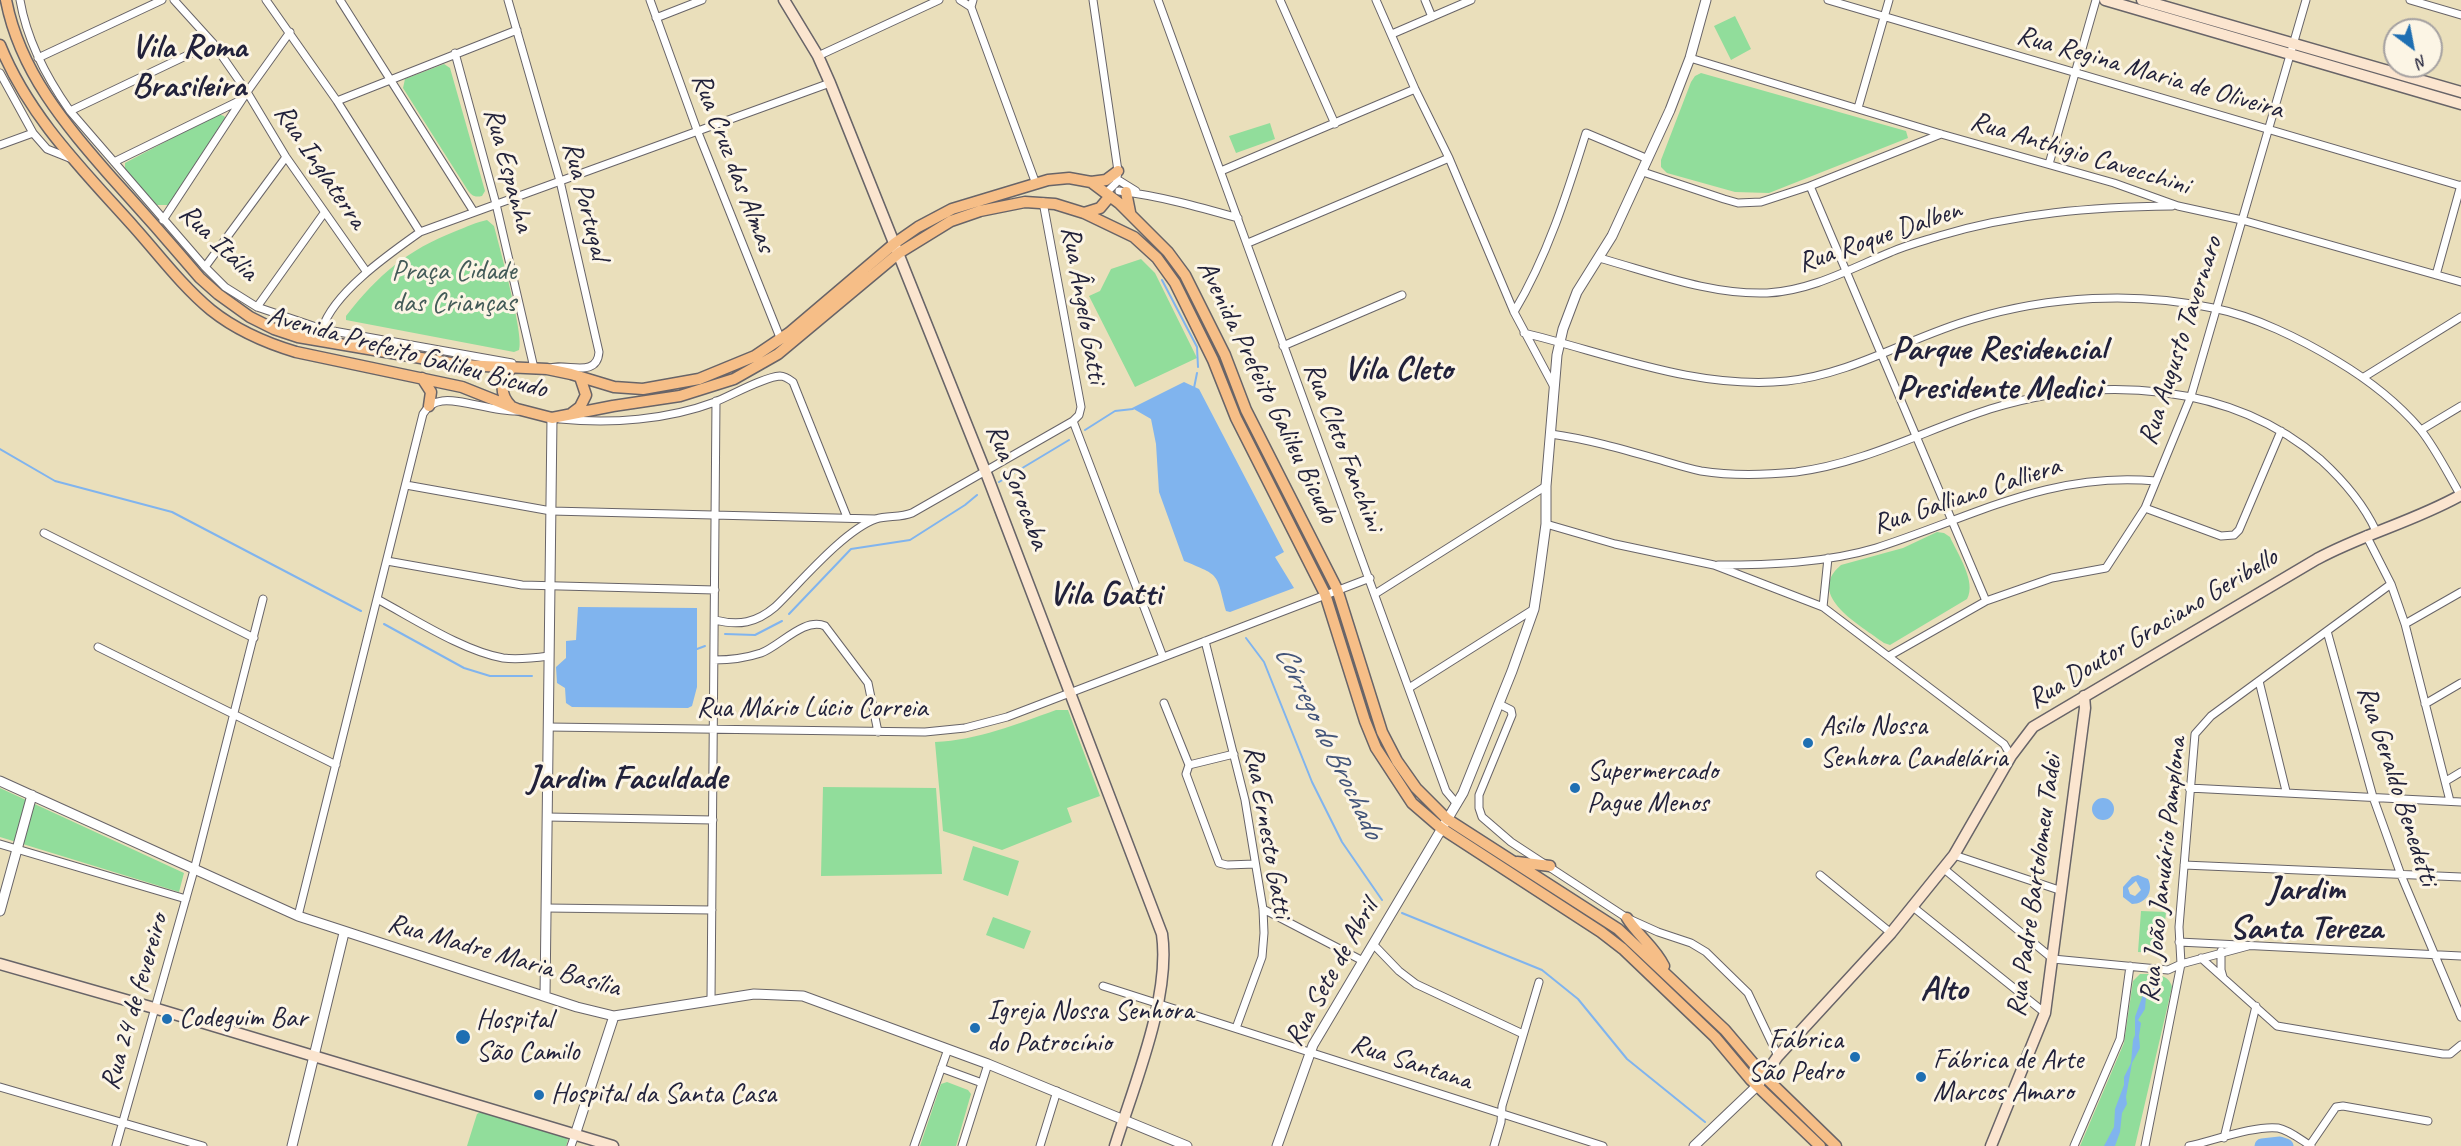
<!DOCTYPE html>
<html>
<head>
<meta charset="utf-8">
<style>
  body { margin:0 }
  #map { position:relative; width:2461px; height:1146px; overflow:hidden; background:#eadfbb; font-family:Caveat,sans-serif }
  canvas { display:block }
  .north { position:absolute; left:2383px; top:18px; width:60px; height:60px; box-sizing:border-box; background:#fcf5e5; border:2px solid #a5a1a1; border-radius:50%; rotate:148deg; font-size:16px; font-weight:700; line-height:24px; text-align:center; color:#22223b }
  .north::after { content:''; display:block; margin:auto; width:21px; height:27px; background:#1f6fb2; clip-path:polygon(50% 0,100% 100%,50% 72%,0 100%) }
</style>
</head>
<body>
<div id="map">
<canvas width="2461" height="1146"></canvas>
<div class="north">N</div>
</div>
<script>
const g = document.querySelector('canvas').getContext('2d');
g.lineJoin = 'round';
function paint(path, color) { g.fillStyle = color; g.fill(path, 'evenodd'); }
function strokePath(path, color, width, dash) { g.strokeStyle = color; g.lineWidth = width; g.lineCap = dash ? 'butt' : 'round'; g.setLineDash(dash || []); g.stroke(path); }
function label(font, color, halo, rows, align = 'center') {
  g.font = font + ' Caveat,sans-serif'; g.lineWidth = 6; g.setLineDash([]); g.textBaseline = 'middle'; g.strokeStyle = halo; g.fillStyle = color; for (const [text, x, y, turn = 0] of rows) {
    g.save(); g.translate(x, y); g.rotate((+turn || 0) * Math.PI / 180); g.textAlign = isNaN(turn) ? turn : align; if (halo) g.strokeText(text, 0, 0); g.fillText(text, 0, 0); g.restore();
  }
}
paint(new Path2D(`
  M 1735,16 L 1751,49 L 1731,60 L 1714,26 Z
  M 444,64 L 450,68 L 452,75 L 485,191 L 482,196 C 474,198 471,195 467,189 L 403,88 L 405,79 Z
  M 1701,73 L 1906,131 L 1908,138 L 1769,193 L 1735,192 L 1667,173 L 1661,167 L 1661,160 L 1691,82 L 1695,76 Z
  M 218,114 L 224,116 L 226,119 L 173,200 L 168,205 L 157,205 L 125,169 L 125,163 Z
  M 1270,123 L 1275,139 L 1236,153 L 1229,136 Z
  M 487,220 L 494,226 C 499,246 525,337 519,350 L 514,352 L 346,320 L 346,316 C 378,275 407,250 456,231 C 466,227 477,222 487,220 Z
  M 1141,259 L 1155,273 L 1197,358 L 1135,387 L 1089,296 L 1100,291 L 1111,269 Z
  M 1937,532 L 1944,533 L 1950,537 C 1957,553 1977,582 1967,599 L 1890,645 L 1884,643 C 1862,626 1804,596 1841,565 L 1903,548 Z
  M 1056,710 L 1068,710 L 1100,796 L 1067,808 L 1072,822 L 1002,850 L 943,831 L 935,742 C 978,740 1017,724 1056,710 Z
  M 823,787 L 936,788 L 942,874 L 821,876 Z
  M 0,788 L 184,873 L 179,892 L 0,837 Z
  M 973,846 L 1019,861 L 1008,896 L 963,880 Z
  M 2141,911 L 2166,912 L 2162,953 L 2138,952 Z
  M 993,917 L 1031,931 L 1024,949 L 986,935 Z
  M 2140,974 C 2152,974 2169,973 2172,987 L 2135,1146 L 2080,1146 L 2124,1043 L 2133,981 Z
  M 947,1082 L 968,1090 L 971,1094 L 956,1146 L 920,1146 L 941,1084 Z
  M 482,1111 L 565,1136 L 568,1140 L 566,1146 L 467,1146 L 477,1114 Z`), '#91dd9b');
paint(new Path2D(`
  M 1184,382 L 1199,389 L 1284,552 L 1275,557 L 1294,588 L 1230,612 L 1226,611 C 1216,573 1221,576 1184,561 L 1159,492 L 1156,444 L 1151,419 L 1132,408 Z
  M 578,607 L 697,608 L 697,687 L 692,706 L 688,708 L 572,707 L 566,703 L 565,688 L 557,683 L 556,667 L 566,658 L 566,641 L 576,640 Z
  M2092 809a11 11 0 1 1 22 0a11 11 0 1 1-22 0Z
  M 2138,875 L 2148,879 C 2154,891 2146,904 2132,904 L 2123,897 L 2123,887 L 2132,877 ZM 2136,881 L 2141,890 L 2135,896 L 2130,894 L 2128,888 Z
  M 2149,980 L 2156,982 L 2158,987 L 2146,997 L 2145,1009 L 2138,1020 L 2141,1023 L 2139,1036 L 2140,1048 L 2132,1063 L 2126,1097 L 2127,1104 L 2122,1113 L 2120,1132 L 2115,1146 L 2104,1146 L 2114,1127 L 2115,1109 L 2124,1085 L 2124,1077 L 2131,1063 L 2133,1040 L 2135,1035 L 2135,1017 L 2144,992 L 2142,984 Z`), '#80b4ee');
strokePath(new Path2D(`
  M 1162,280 L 1197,347 L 1198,367
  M 1194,388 L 1197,373
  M 1085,430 L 1115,411 L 1133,409
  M 0,449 L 55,481 L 172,512 L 361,611
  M 999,482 L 1069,440
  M 789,614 L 851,549 L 910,540 L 965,505 L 977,495
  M 384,624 L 464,668 L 490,676 L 532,676
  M 725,634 L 755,635 L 782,621
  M 1246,638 L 1264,662 L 1312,782 L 1342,842 L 1382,900
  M 697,649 L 705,646
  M 1402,913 L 1542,970 L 1578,999 L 1627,1059 L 1705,1122`), '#80b4ee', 2);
strokePath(new Path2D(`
  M 2262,1146 L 2280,1144 L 2286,1146`), '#80b4ee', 15);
const minor = new Path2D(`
  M 20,0 C 27,41 46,77 70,111 L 205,267 L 225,287 L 257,307 L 322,329 L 512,363
  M 174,0 L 213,43 L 247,92 L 286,157 L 366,271
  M 266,0 L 337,101 L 420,232
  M 340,0 L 474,212
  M 508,0 L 560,181 L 599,352 C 597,380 564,361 548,369
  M 650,0 L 697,130 L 781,340
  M 960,0 L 971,7
  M 973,0 L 971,7 L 1036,184
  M 1093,0 L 1118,171 L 1116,183 L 1106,193
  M 1158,0 L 1446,791 L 1457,804
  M 1280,0 L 1335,124
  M 1376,0 L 1415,89 L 1449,158 L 1514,312 L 1554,387
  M 1425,0 L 1432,17
  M 1828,0 L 2461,186
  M 2410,0 L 2461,15
  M 656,18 L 702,0
  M 1392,34 L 1471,0
  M 455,53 L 496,204 L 534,368 L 529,367
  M 818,56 L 939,0
  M 38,58 L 162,0
  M 1690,58 L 1941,134 L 2114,183 L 2178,206 L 2242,220 L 2461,282
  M 0,73 L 33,133 L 47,149 L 72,159
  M 337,101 L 517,30
  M 1858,108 L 1889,0
  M 70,111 L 213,43
  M 0,145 L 33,133
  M 114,162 L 241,100
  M 2049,164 L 2096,0
  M 1221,171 L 1415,89
  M 1643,172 L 1724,199 L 1738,203 L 1761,202 L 1810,186 L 1941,134
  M 1115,178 L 1136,191
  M 1810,186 L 1986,601
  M 1119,191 C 1160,196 1199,207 1238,218
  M 163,220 L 247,92 L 290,32
  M 1248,243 L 1449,158
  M 1599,258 C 1654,273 1710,295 1767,293 C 1811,291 1852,268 1891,252 C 1907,245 1923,241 1939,236 C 2015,213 2093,207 2172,206
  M 205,267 L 286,157
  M 2436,275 L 2461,185
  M 257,307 L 324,213
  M 1514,312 C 1547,257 1567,194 1586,133 L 1648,159
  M 322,329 C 334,292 389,254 420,232 L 830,83
  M 1524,333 C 1610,354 1697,390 1787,381 C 1853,374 1910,337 1973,319 C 2049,296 2136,291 2213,308 C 2254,316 2301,339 2337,361 C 2367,379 2397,402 2420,429 C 2436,449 2448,474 2461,496
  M 1283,346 L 1402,295
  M 2364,377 L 2461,317
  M 560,419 C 611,424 667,420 715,402 C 732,395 764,377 780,376 C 785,376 789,379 793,382 L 847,517
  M 1073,421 L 1163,657
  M 2421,430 L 2461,406
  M 1551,434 C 1587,439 1622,449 1657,459 C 1671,463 1686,468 1701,471 C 1732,476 1765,475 1796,472 C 1865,463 1925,430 1990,409 C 2100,375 2231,382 2321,460 C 2344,481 2363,503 2376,531
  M 406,485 L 551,511 L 875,519
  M 2145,508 L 2221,536 L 2234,535 L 2239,530 L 2281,431
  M 1546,524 L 1615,544 L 1714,565 L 1823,607 L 2004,744 L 2011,756
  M 44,533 L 254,638
  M 2366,535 L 2391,584 L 2405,624 L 2450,801
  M 387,561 L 522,585 L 715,590
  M 1718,565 C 1769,565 1826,563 1876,548 C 1973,517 2050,471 2156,481
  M 1375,594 L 1546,486
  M 377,599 C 413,618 463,651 503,658 C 518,660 534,658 549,656
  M 1823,607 L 1828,558
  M 715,620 C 739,626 756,623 775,607 C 800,583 844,530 876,519 C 887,515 900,518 912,513 L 1073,421 L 1079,415 L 1081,407 L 1043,202
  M 2405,624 L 2461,592
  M 2327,631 L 2373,797 L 2401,875 L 2461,1017
  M 1205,641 L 1245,800 L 1263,909 L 1264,933 L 1262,957 L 1236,1028
  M 98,647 L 336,765
  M 1889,656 L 1986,601 L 2052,578 L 2106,568 L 2145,508 L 2191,396 L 2306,0
  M 714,660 C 731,660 746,658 761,653 C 780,646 804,617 825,626 L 868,683 L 878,732
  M 2259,681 L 2286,791
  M 1409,688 L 1534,609
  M 1164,703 L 1189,765
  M 1499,704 L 1511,710 L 1512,715 L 1479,795 L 1479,808 L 1482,817 L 1511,842 L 1627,918 L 1658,932 L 1691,943 L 1706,952 L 1748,993 L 1778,1056
  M 2425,704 L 2461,683
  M 548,727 L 925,732 L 965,728 L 1007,717 L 1370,578
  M 1234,754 L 1189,765 L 1186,774 L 1219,863 L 1227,865 L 1255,864
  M 2446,781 L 2461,772
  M 2189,788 L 2461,802
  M 547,817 L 713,820
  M 0,844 L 186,899
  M 1954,855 L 2062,891
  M 2184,865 L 2461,877
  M 1943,868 L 2053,959 L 2168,970 L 2181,964 L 2248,946
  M 1820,875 L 1891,933
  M 1913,907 L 2045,1013
  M 546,908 L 712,910
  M 1263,909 L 1363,961
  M 298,916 L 423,414 C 427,407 433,402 442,401 C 459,398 495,412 518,411
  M 2179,942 L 2461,956
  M 1373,944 L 1399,971 L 1416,984 L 1523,1034
  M 2221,951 L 2221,970 L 2223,977
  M 2201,958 L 2277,1026 L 2443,1054 L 2450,1054 L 2461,1045
  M 1103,986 L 1603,1146
  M 711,1000 L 716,401
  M 941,1068 L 982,1083
  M 0,1087 L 203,1146
  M 2224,1138 L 2256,1006
  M 2310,1145 L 2336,1107 L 2343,1106 L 2428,1121
  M 116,1146 L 194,870 L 263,599
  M 571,1146 L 575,1135
  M 914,1146 L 948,1049
  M 962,1146 L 988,1064
  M 1040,1146 L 1057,1091
  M 1494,1146 L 1501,1122 L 1502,1106 L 1539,982
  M 2074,1146 L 2120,1039 L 2130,966
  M 2145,1146 L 2181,964 L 2179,927 L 2195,734 L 2211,716 L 2391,584
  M 2189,1146 C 2212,1141 2256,1125 2278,1128 C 2289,1130 2301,1140 2311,1146`);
const tertiary = new Path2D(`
  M 0,781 L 298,916 L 577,1007 L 614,1016 L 754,994 L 803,996 L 988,1064 L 1187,1146
  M 0,911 L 32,795
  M 545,996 L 552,418
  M 575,1135 L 614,1016
  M 292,1146 L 344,933
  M 1277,1146 L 1313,1045 L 1463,793 L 1512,671 L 1534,609 L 1539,576 L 1546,524 L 1546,486 L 1557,355 L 1563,329 L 1577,292 L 1612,236 L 1670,110 L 1690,58 L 1706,0
  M 1694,1146 L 1757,1086`);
const secondary = new Path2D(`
  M 784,0 L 818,56 L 830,83 L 988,478 L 1162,934 C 1171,997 1134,1085 1115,1146
  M 2105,0 L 2461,104
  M 2142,0 L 2461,92
  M 0,964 L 154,1008 L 613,1146
  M 1757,1086 L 1778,1056 L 1891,933 L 1954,855 L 2011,756 L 2033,727 L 2317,559 C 2363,534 2415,521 2461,495
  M 1991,1146 L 2045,1013 L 2085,708 L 2084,696`);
const primary = new Path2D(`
  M 6,0 C 20,72 65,124 112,178 C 142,211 171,244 200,278 L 218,294 L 250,317 L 274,329 L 298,337 L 462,365 L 547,369 L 571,374 L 614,387 L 643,389 L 699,379 L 755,356 L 789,333 L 895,243 L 918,227 L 952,209 L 1048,180 L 1069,178 L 1091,182 L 1119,203 L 1168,252 L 1185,275 L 1225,355 L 1246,410 L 1337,589 L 1382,732 L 1397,761 L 1416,788 L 1447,819 L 1618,929 L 1725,1030 L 1764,1076 L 1836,1146
  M 0,45 C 29,117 83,170 134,227 C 159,255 182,286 211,310 C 236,330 266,343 296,352 L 462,387 L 517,409 L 552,418 L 613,406 L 680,396 L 734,379 L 778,354 L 899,253 L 951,221 L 980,211 L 1025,202 L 1055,204 L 1084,213 L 1134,237 L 1157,258 L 1175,283 L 1213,360 L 1236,418 L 1325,594 L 1365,721 L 1376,748 L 1412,803 L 1441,828 L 1601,932 L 1623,949 L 1715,1037 L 1751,1080 L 1820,1146
  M 1091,182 L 1106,180 L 1118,171
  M 1126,192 L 1130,212
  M 1084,213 L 1100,208 L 1110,196
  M 422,378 L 431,392 L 429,406
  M 511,406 C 499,394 500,379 512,368
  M 572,413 L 580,407 L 586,395 L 580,377
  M 1517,862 L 1550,866
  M 1627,918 C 1638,936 1655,947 1664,966`);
strokePath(minor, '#686468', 9);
strokePath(tertiary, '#686468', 11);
strokePath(secondary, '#686468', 13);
strokePath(primary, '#686468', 13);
strokePath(minor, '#fff', 7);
strokePath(tertiary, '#fff', 9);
strokePath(secondary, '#fbe5cf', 10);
strokePath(primary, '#f6be87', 10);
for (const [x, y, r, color] of [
  [1808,743,6,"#1f6fb2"],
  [1575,788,6,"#1f6fb2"],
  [167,1019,6,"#1f6fb2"],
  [975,1028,6,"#1f6fb2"],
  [463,1037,8,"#1f6fb2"],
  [1855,1057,6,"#1f6fb2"],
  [1921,1077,6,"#1f6fb2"],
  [539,1095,6,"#1f6fb2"]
]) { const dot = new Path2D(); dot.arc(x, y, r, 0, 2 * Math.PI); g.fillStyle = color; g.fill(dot); strokePath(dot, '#fcf5e5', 2); }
label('28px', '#22223b', '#fcf5e5', [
  ["Rua Regina Maria de Oliveira",2150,73,16],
  ["Rua Anthigio Cavecchini",2080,154,17],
  ["Rua Cruz das Almas",733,163,69],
  ["Rua Inglaterra",320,167,56],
  ["Rua Espanha",508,170,75],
  ["Rua Portugal",585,201,76],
  ["Rua Roque Dalben",1880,237,-19],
  ["Rua Itália",218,243,44],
  ["Rua Ângelo Gatti",1083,305,80],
  ["Rua Augusto Tavernaro",2181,341,-72],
  ["Avenida Prefeito Galileu Bicudo",407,353,15],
  ["Avenida Prefeito Galileu Bicudo",1267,392,64],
  ["Rua Cleto Fanchini",1343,447,69],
  ["Rua Sorocaba",1017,487,69],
  ["Rua Galliano Calliera",1967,496,-18],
  ["Rua Doutor Graciano Geribello",2153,629,-31],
  ["Rua Mário Lúcio Correia",812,709],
  ["Rua Geraldo Benedetti",2397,786,72],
  ["Rua Ernesto Gatti",1267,832,80],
  ["Rua João Januário Pamplona",2164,870,-84],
  ["Rua Padre Bartolomeu Tadei",2035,886,-82],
  ["Rua Madre Maria Basília",504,956,16],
  ["Rua Sete de Abril",1332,973,-61],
  ["Rua 24 de fevereiro",135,1002,-74],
  ["Rua Santana",1411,1063,18]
]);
label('28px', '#435a58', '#fcf5e5', [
  ["Praça Cidade",454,272],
  ["das Crianças",454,304]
]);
label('28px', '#22223b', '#fcf5e5', [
  ["Asilo Nossa",1820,727],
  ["Senhora Candelária",1820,759],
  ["Supermercado",1587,772],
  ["Pague Menos",1587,804],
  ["Igreja Nossa Senhora",987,1012],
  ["do Patrocínio",987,1044],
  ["Codeguim Bar",179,1019],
  ["Hospital",476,1021],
  ["São Camilo",476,1053],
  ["Fábrica",1843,1041,"right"],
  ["São Pedro",1843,1073,"right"],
  ["Fábrica de Arte",1933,1061],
  ["Marcos Amaro",1933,1093],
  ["Hospital da Santa Casa",551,1095]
], 'left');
label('italic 30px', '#43557a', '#fcf5e5', [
  ["Córrego do Brochado",1328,742,64]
]);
label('bold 34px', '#22223b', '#fcf5e5', [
  ["Vila Roma",189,48],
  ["Brasileira",189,87],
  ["Parque Residencial",1999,350],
  ["Presidente Medici",1999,389],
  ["Vila Cleto",1398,370],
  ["Vila Gatti",1105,595],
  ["Jardim Faculdade",627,779],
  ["Jardim",2306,890],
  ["Santa Tereza",2306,929],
  ["Alto",1944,990]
]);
</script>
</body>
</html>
